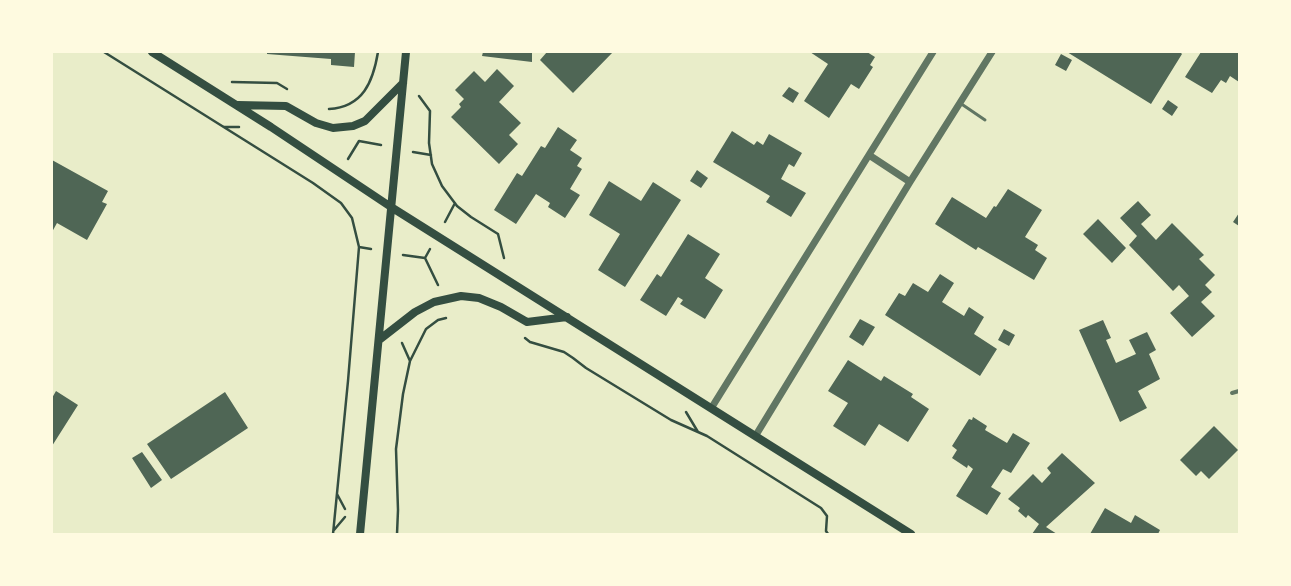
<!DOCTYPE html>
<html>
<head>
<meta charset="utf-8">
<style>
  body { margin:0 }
  #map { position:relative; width:1291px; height:586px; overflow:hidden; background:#e9edc9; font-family:Lato,sans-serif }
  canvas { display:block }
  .frame { position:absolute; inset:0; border:53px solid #fefae0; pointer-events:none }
</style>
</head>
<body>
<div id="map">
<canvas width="1291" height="586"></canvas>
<div class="frame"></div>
</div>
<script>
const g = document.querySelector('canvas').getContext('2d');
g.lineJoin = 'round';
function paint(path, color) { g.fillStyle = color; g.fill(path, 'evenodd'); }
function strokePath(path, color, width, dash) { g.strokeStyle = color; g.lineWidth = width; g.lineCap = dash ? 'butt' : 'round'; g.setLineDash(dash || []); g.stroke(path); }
paint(new Path2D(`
  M 267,52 L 355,52 L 354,67 L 331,65 L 331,59 L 267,54 Z
  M 483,52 L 532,52 L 532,62 L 482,56 Z
  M 547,52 L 613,52 L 573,93 L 540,60 Z
  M 810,52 L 867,52 L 875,57 L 870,65 L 873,67 L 859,89 L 851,84 L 829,118 L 804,101 L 828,64 Z
  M 1067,52 L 1180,52 L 1182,54 L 1151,104 Z
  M 1201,52 L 1239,52 L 1239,82 L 1230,76 L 1226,83 L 1221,80 L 1212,93 L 1185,77 Z
  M 1061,54 L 1072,60 L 1066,71 L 1055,65 Z
  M 497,69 L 514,86 L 499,102 L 521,123 L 509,135 L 518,144 L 499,164 L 451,117 L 461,107 L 459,104 L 464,99 L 455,90 L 474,71 L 485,82 Z
  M 789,87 L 799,93 L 793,103 L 782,96 Z
  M 1168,100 L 1178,107 L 1172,116 L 1162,109 Z
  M 558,127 L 577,140 L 570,150 L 582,158 L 577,166 L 582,169 L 570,189 L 580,195 L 565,218 L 548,207 L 550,203 L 536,194 L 516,224 L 494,210 L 517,173 L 522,176 L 541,146 L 545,148 Z
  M 732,131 L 754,145 L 757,141 L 763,145 L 769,134 L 802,153 L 794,167 L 789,164 L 781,179 L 806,193 L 791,217 L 766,202 L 770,196 L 713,162 Z
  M 52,160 L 108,191 L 102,202 L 107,204 L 87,240 L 57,223 L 52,232 Z
  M 697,170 L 708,178 L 701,188 L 690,181 Z
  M 609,181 L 641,201 L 653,182 L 681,200 L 625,287 L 598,270 L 620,234 L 589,215 Z
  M 1008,189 L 1042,210 L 1025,237 L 1038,245 L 1035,250 L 1047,258 L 1034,280 L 978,247 L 976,250 L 935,224 L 952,197 L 986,218 L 994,206 L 996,207 Z
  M 1138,201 L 1151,215 L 1141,224 L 1156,240 L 1172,223 L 1204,255 L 1199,259 L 1215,275 L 1205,285 L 1212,292 L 1201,302 L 1215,316 L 1192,337 L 1170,313 L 1189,296 L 1179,285 L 1173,291 L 1129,245 L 1137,236 L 1120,218 Z
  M 1239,213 L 1239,226 L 1233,222 Z
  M 1098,219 L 1126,248 L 1112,263 L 1083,234 Z
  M 688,234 L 720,254 L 705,278 L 723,290 L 705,319 L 680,304 L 683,300 L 678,297 L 666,316 L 640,300 L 657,274 L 661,277 Z
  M 940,274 L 954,283 L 942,302 L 964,316 L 969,307 L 984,317 L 974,334 L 997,349 L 980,376 L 885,315 L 899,293 L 905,296 L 913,283 L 928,292 Z
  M 860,319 L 875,327 L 863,346 L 849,337 Z
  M 1103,320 L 1111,338 L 1106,340 L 1116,363 L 1136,354 L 1129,340 L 1147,332 L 1156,350 L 1149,354 L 1160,379 L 1138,391 L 1147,408 L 1120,422 L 1079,330 Z
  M 1004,329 L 1015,335 L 1009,346 L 998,340 Z
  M 848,360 L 881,381 L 884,376 L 913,394 L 911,397 L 929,409 L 908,442 L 879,424 L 865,446 L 833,426 L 848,403 L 828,391 Z
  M 56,391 L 78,405 L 52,446 L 52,398 Z
  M 225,392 L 248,428 L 171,479 L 147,444 Z
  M 973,417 L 987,426 L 985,430 L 1007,443 L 1013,433 L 1030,443 L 1011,473 L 1003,469 L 991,487 L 1001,493 L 987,515 L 956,496 L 973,469 L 968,465 L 967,468 L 952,458 L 957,450 L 952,446 L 969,419 L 972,420 Z
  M 1214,426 L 1238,450 L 1209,479 L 1201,471 L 1196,476 L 1180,460 Z
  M 142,452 L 162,480 L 151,488 L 132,458 Z
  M 1062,453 L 1095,483 L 1046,527 L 1057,534 L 1032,534 L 1039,524 L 1028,515 L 1026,518 L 1018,511 L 1020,508 L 1008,499 L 1033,474 L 1042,483 L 1051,473 L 1047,468 Z
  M 1105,508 L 1131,523 L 1135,515 L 1160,530 L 1158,534 L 1090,534 Z`), '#4f6655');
strokePath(new Path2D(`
  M 104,52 L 313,183 L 341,203 L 352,218 L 359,247 L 348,381 L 333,534
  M 232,82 L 277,83 L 287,89
  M 419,96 L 430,111 L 429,143 L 432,164 L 442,186 L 457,206 L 471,217 L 498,234 L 504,258
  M 329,109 C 363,107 373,82 378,52
  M 224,127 L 239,127
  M 413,152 L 431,155
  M 348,159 L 359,141 L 381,145
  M 445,222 L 455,203
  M 359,247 L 371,249
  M 403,255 L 425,258 L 430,249
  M 425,258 L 438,285
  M 525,338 L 530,342 L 564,352 L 573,358 L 586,368 L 671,420 L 707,436 L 821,508 L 827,516 L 826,531 L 828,534
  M 402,343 L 410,361
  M 686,412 L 698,432
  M 337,494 L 345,509
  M 334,530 L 345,517
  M 397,534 L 398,510 L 396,449 L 403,394 L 410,361 L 426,329 L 438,320 L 446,318`), '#344e41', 2.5);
strokePath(new Path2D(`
  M 960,103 L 985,120`), '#617663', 3);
strokePath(new Path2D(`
  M 1232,393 L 1239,391`), '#617663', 4);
strokePath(new Path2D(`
  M 869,155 L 910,182
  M 712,407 L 933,52
  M 756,435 L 910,182 L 992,52`), '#617663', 7);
strokePath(new Path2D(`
  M 152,52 L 271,127 L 391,207 L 911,534
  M 238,105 L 286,106 L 316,123 L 333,128 L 353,126 L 365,121 L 403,83
  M 379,340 L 415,312 L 434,302 L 461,296 L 479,298 L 501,307 L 527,322 L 567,317
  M 360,534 L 406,52`), '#344e41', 8);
</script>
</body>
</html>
